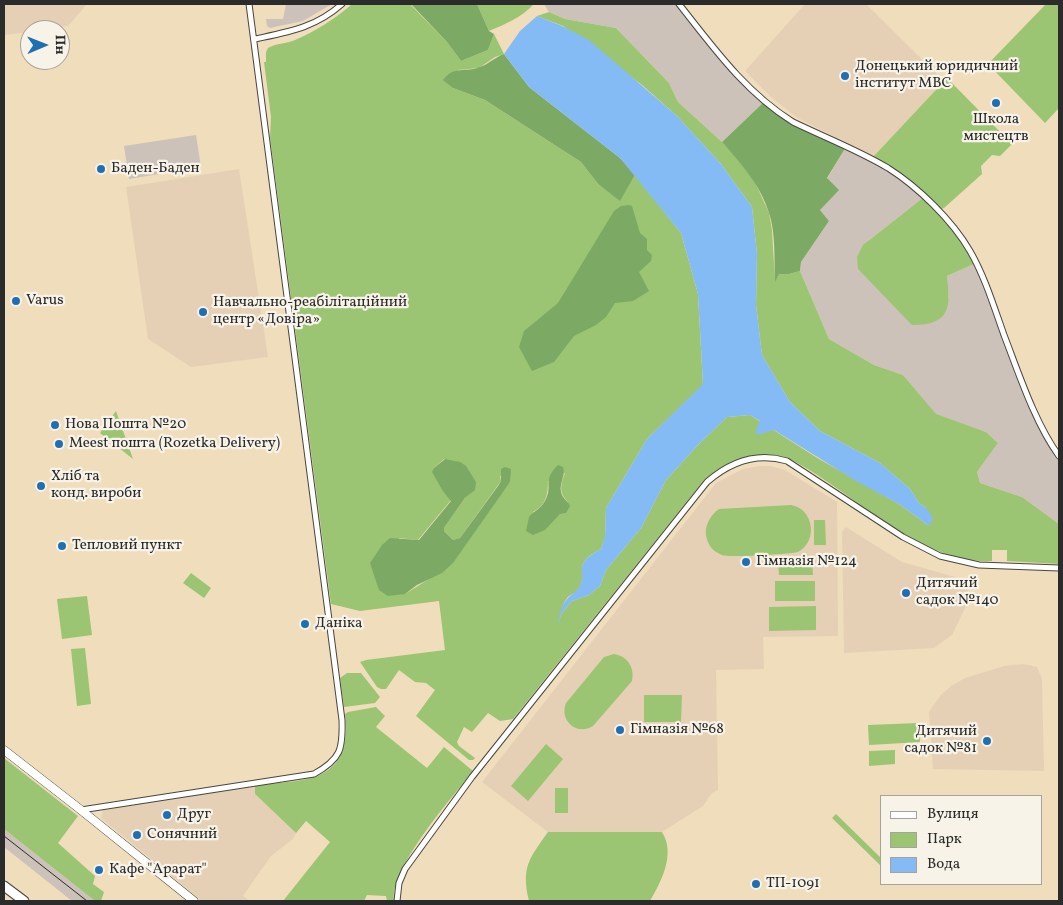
<!DOCTYPE html>
<html>
<head>
<meta charset="utf-8">
<style>
  body { margin:0 }
  #map { position:relative; width:1063px; height:905px; overflow:hidden; background:#f0ddbc; font-family:Vollkorn,serif }
  canvas { display:block }
  .frame { position:absolute; inset:0; border:5px solid #2b2b2b; pointer-events:none }
  .legend { position:absolute; left:880px; top:795px; width:162px; height:90px; box-sizing:border-box; background:#f7f3e8; border:1px solid #a5a39c; margin:0; padding:6px 9px; list-style:none; font-size:15px; color:#2b2b2b }
  .legend li { display:flex; align-items:center; gap:10px; height:25px }
  .legend b { width:25px; border:1px solid #a5a39c }
  .north { position:absolute; left:20px; top:20px; width:50px; height:50px; box-sizing:border-box; background:#f7f3e8; border:1px solid #a5a39c; border-radius:50%; rotate:89deg; font-size:14px; font-weight:700; line-height:20px; text-align:center; color:#2b2b2b }
  .north::after { content:''; display:block; margin:auto; width:18px; height:22px; background:#1f6fb2; clip-path:polygon(50% 0,100% 100%,50% 72%,0 100%) }
</style>
</head>
<body>
<div id="map">
<canvas width="1063" height="905"></canvas>
<div class="frame"></div>
<ul class="legend">
<li><b style="height:6px;background:#fff"></b>Вулиця</li>
<li><b style="height:14px;background:#9bc572"></b>Парк</li>
<li><b style="height:14px;background:#84bbf4"></b>Вода</li>
</ul>
<div class="north">Пн</div>
</div>
<script>
const g = document.querySelector('canvas').getContext('2d');
g.lineJoin = 'round';
function paint(path, color) { g.fillStyle = color; g.fill(path, 'evenodd'); }
function strokePath(path, color, width, dash) { g.strokeStyle = color; g.lineWidth = width; g.lineCap = dash ? 'butt' : 'round'; g.setLineDash(dash || []); g.stroke(path); }
function label(font, color, halo, rows, align = 'center') {
  g.font = font + ' Vollkorn,serif'; g.lineWidth = 4.5; g.setLineDash([]); g.textBaseline = 'middle'; g.strokeStyle = halo; g.fillStyle = color; for (const [text, x, y, turn = 0] of rows) {
    g.save(); g.translate(x, y); g.rotate((+turn || 0) * Math.PI / 180); g.textAlign = isNaN(turn) ? turn : align; if (halo) g.strokeText(text, 0, 0); g.fillText(text, 0, 0); g.restore();
  }
}
paint(new Path2D(`
  M 4,4 L 87,4 L 68,26 L 30,30 L 30,32 L 4,35 Z
  M 805,4 L 866,4 L 944,81 L 873,157 L 796,117 L 770,96 L 745,71 Z
  M 239,169 L 268,357 L 191,367 L 148,339 L 126,187 Z
  M 760,466 L 770,466 L 785,470 L 837,502 L 838,636 L 763,637 L 764,669 L 716,670 L 718,790 L 712,793 L 703,806 L 662,832 L 548,832 L 482,782 L 716,483 L 743,469 Z
  M 846,527 L 902,562 L 969,581 L 967,604 L 952,635 L 934,648 L 844,653 L 842,532 Z
  M 1023,664 L 1037,667 L 1042,679 L 1044,771 L 933,769 L 929,712 L 940,696 L 951,686 L 965,678 L 1004,666 Z
  M 255,785 L 255,794 L 296,833 L 293,839 L 271,856 L 243,896 L 250,901 L 202,901 L 101,818 L 103,809 Z`), '#e5d0b5');
paint(new Path2D(`
  M 286,4 L 332,4 L 303,21 L 270,28 L 267,26 L 266,19 L 283,19 Z
  M 544,4 L 679,4 L 736,75 L 765,101 L 722,142 L 678,102 L 669,83 L 616,28 L 565,19 L 549,12 Z
  M 196,135 L 201,167 L 129,179 L 124,146 Z
  M 846,147 L 888,169 L 924,197 L 868,241 L 949,298 L 947,276 L 976,263 L 1037,414 L 1059,456 L 1059,524 L 1022,497 L 980,483 L 977,472 L 998,443 L 986,432 L 936,415 L 903,375 L 874,365 L 829,339 L 800,271 L 801,262 L 829,221 L 820,210 L 827,179 Z
  M 4,829 L 95,901 L 72,901 L 4,847 Z`), '#ccc2b9');
paint(new Path2D(`
  M 352,4 L 410,4 L 447,42 L 461,61 L 488,50 L 494,34 L 504,54 L 495,57 L 479,68 L 458,70 L 453,88 L 485,100 L 581,162 L 598,184 L 620,200 L 635,175 L 681,233 L 698,294 L 703,385 L 647,439 L 606,508 L 605,538 L 601,549 C 569,565 590,573 578,590 C 575,593 571,594 568,597 C 562,604 561,613 559,622 L 561,614 L 572,601 L 589,595 L 600,586 L 606,570 L 641,528 L 666,480 L 697,446 L 727,417 L 750,415 L 819,459 L 899,504 L 929,526 L 926,508 L 919,503 L 910,489 L 880,463 L 820,431 L 790,402 L 762,355 L 756,305 L 757,254 L 752,207 L 721,164 L 677,116 L 642,85 L 563,26 L 537,16 L 549,12 L 565,19 L 616,28 L 669,83 L 678,102 L 722,142 L 740,162 L 755,182 L 769,213 L 772,230 L 775,281 L 779,274 L 789,274 L 800,271 L 829,339 L 874,365 L 903,375 L 936,414 L 986,432 L 998,443 L 977,472 L 980,483 L 1022,497 L 1059,524 L 1059,564 L 1007,561 L 1007,550 L 992,550 L 992,561 C 920,565 850,489 788,458 C 757,449 728,460 704,480 L 513,719 L 500,721 L 488,713 L 472,732 L 464,727 L 457,742 L 459,746 L 475,758 L 473,760 L 469,760 L 416,716 L 435,690 L 426,683 L 415,682 L 399,670 L 386,689 L 381,689 L 377,687 L 360,662 L 366,660 L 445,650 L 439,601 L 360,611 L 331,604 L 270,137 L 271,117 L 264,62 L 266,62 L 266,52 L 268,48 C 276,43 286,44 295,40 C 316,31 335,19 352,4 ZM 444,459 L 474,490 L 465,498 L 444,528 L 444,531 L 453,540 L 460,538 L 501,481 L 500,476 L 510,482 L 429,579 L 405,594 L 399,538 L 418,540 L 451,500 L 444,493 L 434,468 ZM 565,473 C 561,484 558,492 568,502 L 560,514 L 553,520 L 533,512 C 546,505 548,495 548,481 Z
  M 477,4 L 534,4 C 522,17 506,24 489,31 Z
  M 1046,4 L 1059,4 L 1059,108 L 1045,123 L 988,64 Z
  M 947,78 L 1012,144 L 1000,156 L 992,155 L 981,166 L 982,174 L 944,208 L 941,209 L 873,157 Z
  M 924,197 L 945,218 L 976,263 L 947,276 C 951,308 950,325 912,325 L 858,269 L 857,257 L 863,245 Z
  M 116,411 L 133,459 L 100,433 Z
  M 791,505 C 813,508 819,541 798,552 C 792,554 727,558 722,555 C 714,552 709,547 707,539 C 703,528 710,515 719,509 Z
  M 814,520 L 825,520 L 826,545 L 814,545 Z
  M 812,562 L 813,575 L 779,575 L 778,563 Z
  M 191,573 L 211,588 L 204,598 L 183,583 Z
  M 775,581 L 815,581 L 815,601 L 775,601 Z
  M 87,596 L 92,635 L 62,639 L 57,599 Z
  M 816,606 L 816,630 L 769,631 L 769,607 Z
  M 85,648 L 91,704 L 77,706 L 71,649 Z
  M 614,654 C 627,656 635,667 632,681 L 593,726 C 577,736 559,721 566,703 L 604,657 Z
  M 347,673 L 361,673 L 380,697 L 375,703 L 344,707 L 340,678 Z
  M 644,695 L 682,695 L 681,722 L 644,722 Z
  M 376,707 L 385,716 L 376,727 L 427,768 L 444,747 L 473,771 C 452,798 390,867 394,901 L 387,901 L 386,896 L 367,895 L 364,901 L 283,901 L 330,842 L 306,821 L 296,833 L 255,794 L 255,785 C 307,780 352,783 345,714 L 348,712 Z
  M 919,723 L 920,742 L 869,745 L 868,725 Z
  M 546,744 L 563,759 L 528,801 L 511,786 Z
  M 895,750 L 895,764 L 869,766 L 869,751 Z
  M 4,758 L 78,816 L 58,843 L 95,876 L 93,884 L 104,892 L 101,901 L 95,901 L 4,829 Z
  M 555,788 L 568,788 L 568,813 L 555,813 Z
  M 836,814 L 882,859 L 882,867 L 832,818 Z
  M 548,832 L 662,832 C 676,854 661,882 650,901 L 529,901 C 521,867 529,859 548,832 Z`), '#9bc572');
paint(new Path2D(`
  M 411,4 L 477,4 L 489,31 L 494,34 L 488,50 L 461,61 L 447,42 Z
  M 504,54 L 529,87 L 620,158 L 635,175 L 620,201 L 598,184 L 581,162 L 485,100 L 453,88 L 443,80 C 454,65 465,73 480,67 C 489,64 495,57 504,54 Z
  M 765,101 L 779,113 L 846,147 L 827,178 L 839,190 L 820,210 L 829,221 L 801,262 L 800,271 L 789,274 L 779,274 L 775,282 C 774,260 776,234 769,213 C 760,184 741,164 722,142 Z
  M 629,205 L 632,206 L 640,233 L 647,239 L 647,250 L 652,255 L 651,261 L 639,272 L 649,291 L 633,301 L 615,303 L 606,317 L 596,325 L 574,336 L 554,362 L 532,371 L 519,347 L 524,331 L 558,303 L 614,211 L 621,206 Z
  M 445,459 L 460,462 L 466,466 L 476,482 L 475,490 L 465,498 L 444,528 L 444,531 L 453,540 L 460,538 L 498,486 L 501,481 L 501,469 L 505,467 L 511,469 L 510,482 L 453,563 L 442,573 L 417,585 L 405,594 L 388,596 L 379,590 L 370,563 L 382,545 L 390,538 L 419,540 L 451,501 L 444,493 L 432,472 L 434,468 Z
  M 558,465 L 563,467 C 566,476 559,483 561,492 C 562,498 568,501 570,506 L 566,513 L 560,514 L 545,530 L 533,535 L 526,531 L 529,517 C 534,511 542,508 546,499 C 553,484 542,481 558,465 Z`), '#7caa64');
paint(new Path2D(`
  M 537,16 L 562,26 L 589,40 L 677,116 L 721,164 L 752,207 L 757,254 L 756,305 L 762,355 L 790,402 L 820,431 L 880,463 L 910,489 L 919,503 L 926,508 L 933,518 L 929,526 L 899,504 L 856,481 L 774,430 L 757,435 L 756,430 L 760,421 L 750,415 L 727,417 L 697,446 L 666,480 L 641,528 L 606,570 L 600,586 L 589,595 L 572,601 L 561,614 L 558,625 C 559,614 561,605 569,597 C 571,594 576,592 578,589 C 590,572 569,566 601,549 L 605,537 L 606,508 L 647,439 L 703,384 L 698,294 L 681,233 L 620,158 L 529,87 L 504,54 L 520,31 Z`), '#84bbf4');
const street = new Path2D(`
  M 679,4 C 713,47 745,92 793,122 C 824,137 858,150 888,168 C 918,187 952,220 970,251 C 985,277 994,307 1004,335 C 1019,374 1035,423 1059,456
  M 255,39 C 288,32 315,28 342,4
  M 81,810 L 314,774 C 341,759 343,749 342,720 L 249,4
  M 397,901 L 399,883 L 405,869 L 472,777 L 707,482 C 730,462 757,452 787,461 L 903,537 L 940,556 L 979,565 L 1059,568`);
const secondary = new Path2D(`
  M 4,750 L 81,810 L 194,901`);
const primary = new Path2D(`
  M 4,886 L 24,901`);
strokePath(street, '#494641', 7);
strokePath(secondary, '#494641', 9);
strokePath(primary, '#494641', 11);
strokePath(street, '#fff', 5);
strokePath(secondary, '#fff', 8);
strokePath(primary, '#fff', 9);
strokePath(new Path2D(`
  M 4,836 L 87,901`), '#2b2b2b', 1);
for (const [x, y, r, color] of [
  [845,76,5,"#1f6fb2"],
  [996,103,5,"#1f6fb2"],
  [101,169,5,"#1f6fb2"],
  [16,301,5,"#1f6fb2"],
  [203,312,5,"#1f6fb2"],
  [55,425,5,"#1f6fb2"],
  [59,444,5,"#1f6fb2"],
  [41,486,5,"#1f6fb2"],
  [62,546,5,"#1f6fb2"],
  [746,562,5,"#1f6fb2"],
  [906,593,5,"#1f6fb2"],
  [305,624,5,"#1f6fb2"],
  [620,730,5,"#1f6fb2"],
  [987,741,5,"#1f6fb2"],
  [167,815,5,"#1f6fb2"],
  [137,835,5,"#1f6fb2"],
  [99,870,5,"#1f6fb2"],
  [756,884,5,"#1f6fb2"]
]) { const dot = new Path2D(); dot.arc(x, y, r, 0, 2 * Math.PI); g.fillStyle = color; g.fill(dot); strokePath(dot, '#f7f3e8', 2); }
label('15px', '#2b2b2b', '#f7f3e8', [
  ["Донецький юридичний",855,67],
  ["інститут МВС",855,84],
  ["Школа",996,120,"center"],
  ["мистецтв",996,137,"center"],
  ["Баден-Баден",111,169],
  ["Varus",26,301],
  ["Навчально-реабілітаційний",213,303],
  ["центр «Довіра»",213,320],
  ["Нова Пошта №20",65,425],
  ["Meest пошта (Rozetka Delivery)",69,444],
  ["Хліб та",51,477],
  ["конд. вироби",51,494],
  ["Тепловий пункт",72,546],
  ["Гімназія №124",756,562],
  ["Дитячий",916,584],
  ["садок №140",916,601],
  ["Даніка",315,624],
  ["Гімназія №68",630,730],
  ["Дитячий",977,732,"right"],
  ["садок №81",977,749,"right"],
  ["Друг",177,815],
  ["Сонячний",147,835],
  ["Кафе \"Арарат\"",109,870],
  ["ТП-1091",766,884]
], 'left');
</script>
</body>
</html>
